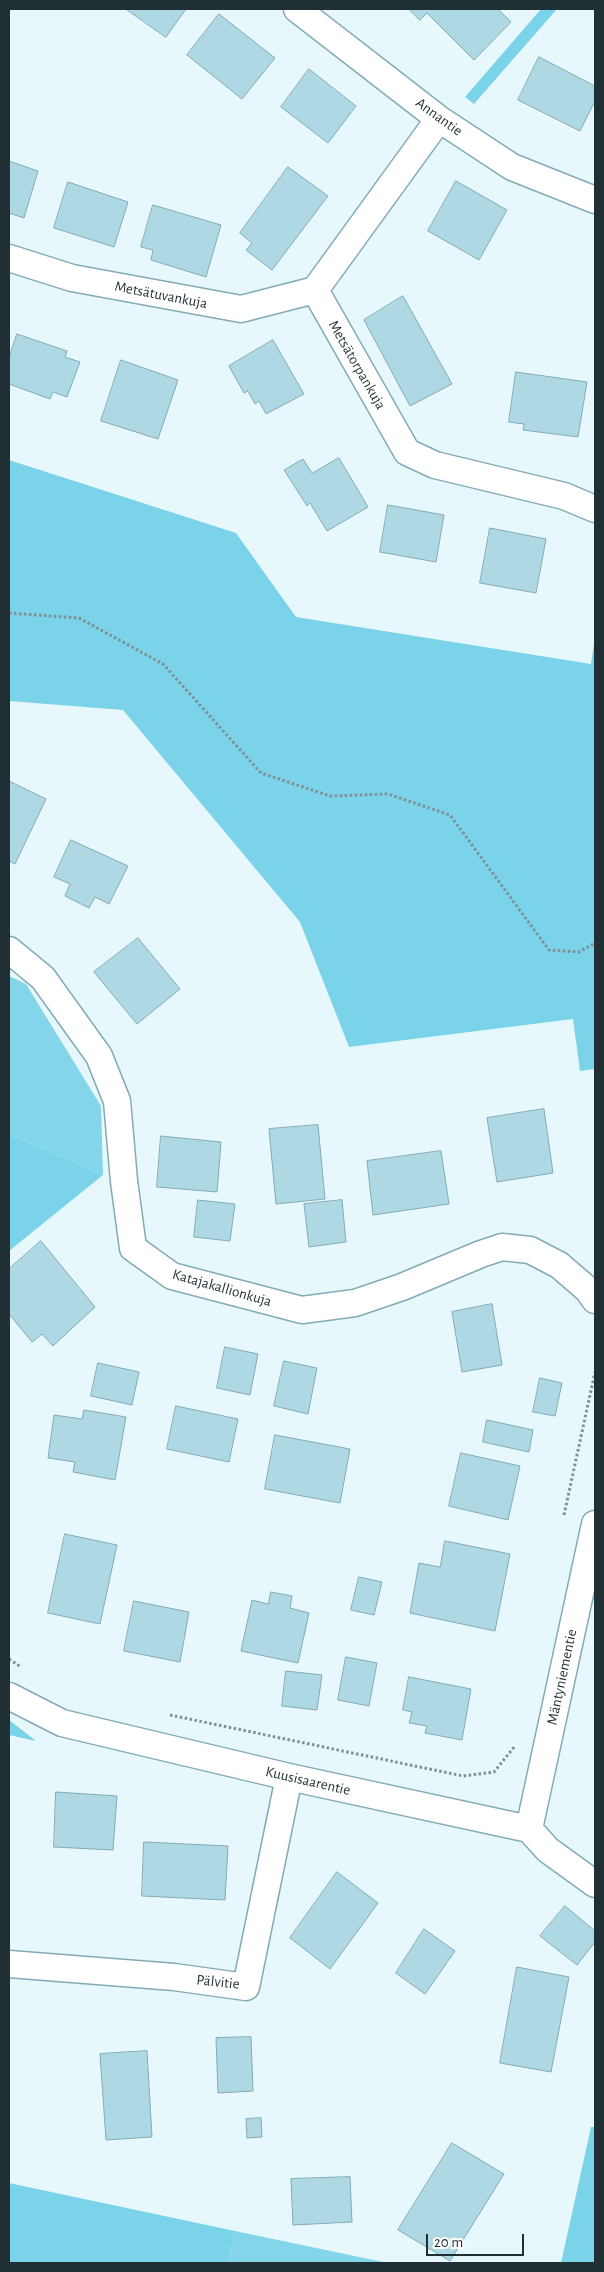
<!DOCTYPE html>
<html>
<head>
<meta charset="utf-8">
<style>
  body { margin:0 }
  #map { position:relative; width:604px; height:2272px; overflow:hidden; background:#e7f8fc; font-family:"Alegreya Sans",sans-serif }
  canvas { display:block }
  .frame { position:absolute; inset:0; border:10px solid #1f2f34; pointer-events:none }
  .scale { position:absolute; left:426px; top:2234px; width:98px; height:22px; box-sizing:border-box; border:2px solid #1f2f34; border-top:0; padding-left:6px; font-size:15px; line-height:18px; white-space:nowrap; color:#1f2f34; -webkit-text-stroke:4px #fff; paint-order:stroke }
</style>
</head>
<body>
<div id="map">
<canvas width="604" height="2272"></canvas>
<div class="frame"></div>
<div class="scale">20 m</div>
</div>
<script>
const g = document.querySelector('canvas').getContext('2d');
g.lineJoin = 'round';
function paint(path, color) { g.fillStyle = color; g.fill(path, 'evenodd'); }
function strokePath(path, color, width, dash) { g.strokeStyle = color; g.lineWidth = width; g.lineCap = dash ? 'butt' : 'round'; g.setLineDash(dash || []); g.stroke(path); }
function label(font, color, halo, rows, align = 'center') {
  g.font = font + ' "Alegreya Sans",sans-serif'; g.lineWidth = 4; g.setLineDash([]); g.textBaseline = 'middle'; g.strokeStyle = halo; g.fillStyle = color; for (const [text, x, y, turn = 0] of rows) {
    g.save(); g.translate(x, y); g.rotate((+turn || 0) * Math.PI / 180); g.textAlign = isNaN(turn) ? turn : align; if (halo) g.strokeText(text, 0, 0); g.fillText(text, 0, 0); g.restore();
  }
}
paint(new Path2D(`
  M 9,976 L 26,984 L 101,1106 L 103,1175 L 9,1134 Z
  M 235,2231 L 388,2263 L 228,2263 Z`), '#84d5e9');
paint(new Path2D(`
  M 541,9 L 557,9 L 474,104 L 465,97 Z
  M 9,460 L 236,533 L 296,617 L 591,664 L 595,637 L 595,1069 L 580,1071 L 573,1019 L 349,1047 L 300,922 L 123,710 L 9,701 Z
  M 9,1134 L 103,1175 L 9,1251 Z
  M 9,1720 L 36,1741 L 9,1735 Z
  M 591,2127 L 595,2127 L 595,2263 L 561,2263 Z
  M 9,2183 L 235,2231 L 228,2263 L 9,2263 Z`), '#7bd3ea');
const building = new Path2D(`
  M 126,9 L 186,9 L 166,37 Z
  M 409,9 L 498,9 L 511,22 L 474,60 L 427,13 L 420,20 Z
  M 219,14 L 275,58 L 242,99 L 187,55 Z
  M 539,57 L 595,86 L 595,101 L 580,131 L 518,100 Z
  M 309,69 L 356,106 L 328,143 L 281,107 Z
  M 9,161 L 38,171 L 24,218 L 9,213 Z
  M 288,167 L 328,196 L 272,270 L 246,250 L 252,243 L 240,233 Z
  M 456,181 L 507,210 L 479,260 L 428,231 Z
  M 68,182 L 128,202 L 114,247 L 54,228 Z
  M 153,205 L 221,225 L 206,277 L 151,260 L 153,250 L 141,247 Z
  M 403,296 L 452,384 L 410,406 L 364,320 Z
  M 17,334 L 67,351 L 65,357 L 80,362 L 67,397 L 53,392 L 50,399 L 9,384 L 9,358 Z
  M 273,340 L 304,394 L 266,414 L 259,401 L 255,404 L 248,391 L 244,393 L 229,366 Z
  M 121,360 L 178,380 L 158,439 L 101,421 Z
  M 516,372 L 587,382 L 578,437 L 523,430 L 524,424 L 509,422 Z
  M 339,458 L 368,507 L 327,531 L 310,503 L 307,506 L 284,470 L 303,459 L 312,473 Z
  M 388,505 L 444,515 L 436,562 L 380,552 Z
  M 490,528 L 546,539 L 536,593 L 480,583 Z
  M 9,781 L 46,799 L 15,864 L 9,861 Z
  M 71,840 L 128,866 L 109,904 L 95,897 L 89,908 L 65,896 L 70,884 L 54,877 Z
  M 138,938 L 180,989 L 137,1024 L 94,972 Z
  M 544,1109 L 553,1173 L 497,1182 L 487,1118 Z
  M 318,1125 L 325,1199 L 276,1204 L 269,1129 Z
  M 161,1136 L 221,1142 L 217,1192 L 157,1187 Z
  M 441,1151 L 449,1204 L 373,1215 L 367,1161 Z
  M 198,1200 L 235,1204 L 230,1241 L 194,1237 Z
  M 342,1200 L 346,1242 L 309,1247 L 304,1204 Z
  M 41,1241 L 95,1307 L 53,1346 L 42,1334 L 32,1342 L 9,1314 L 9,1269 Z
  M 492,1304 L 502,1365 L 462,1372 L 452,1312 Z
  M 225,1347 L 258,1354 L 250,1395 L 217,1388 Z
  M 284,1361 L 317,1368 L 308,1414 L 274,1406 Z
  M 98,1363 L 139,1372 L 132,1405 L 91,1396 Z
  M 540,1378 L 562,1383 L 555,1416 L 533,1412 Z
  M 176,1406 L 238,1419 L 229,1462 L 167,1449 Z
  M 84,1410 L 126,1417 L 115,1480 L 73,1472 L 75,1462 L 48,1458 L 54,1415 L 82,1419 Z
  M 487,1420 L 533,1430 L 529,1452 L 483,1442 Z
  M 275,1435 L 350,1449 L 340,1503 L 265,1489 Z
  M 461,1453 L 520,1466 L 508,1520 L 449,1506 Z
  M 65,1534 L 117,1545 L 100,1624 L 48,1613 Z
  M 445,1541 L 510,1554 L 495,1631 L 410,1613 L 419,1563 L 440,1567 Z
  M 359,1577 L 382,1582 L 374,1615 L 351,1610 Z
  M 271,1592 L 292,1596 L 290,1608 L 309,1613 L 298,1663 L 241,1651 L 252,1600 L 268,1604 Z
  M 134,1601 L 189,1612 L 180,1662 L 124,1651 Z
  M 346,1657 L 377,1663 L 369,1706 L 338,1700 Z
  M 286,1671 L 322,1675 L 317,1710 L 282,1706 Z
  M 409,1677 L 471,1689 L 462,1740 L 425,1733 L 427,1726 L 409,1723 L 412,1712 L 403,1710 Z
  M 56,1792 L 117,1796 L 113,1850 L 54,1847 Z
  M 144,1842 L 228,1846 L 225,1900 L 142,1896 Z
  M 337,1872 L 378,1903 L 330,1969 L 290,1938 Z
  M 565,1906 L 595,1931 L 595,1942 L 577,1965 L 540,1936 Z
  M 424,1929 L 455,1951 L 425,1994 L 396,1973 Z
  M 517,1967 L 569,1977 L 551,2072 L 500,2063 Z
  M 251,2037 L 253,2091 L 218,2093 L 216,2038 Z
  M 147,2051 L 152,2137 L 106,2140 L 100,2054 Z
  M 261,2118 L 262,2137 L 247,2138 L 246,2119 Z
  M 452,2143 L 504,2174 L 450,2261 L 398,2230 Z
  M 350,2177 L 352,2222 L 293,2225 L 291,2179 Z`);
paint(building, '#aed8e3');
strokePath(building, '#83abb6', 1);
const minor = new Path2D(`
  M 297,9 L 439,119 L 512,167 L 595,200
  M 439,119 L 315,290 L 407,452 L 435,465 L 564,496 L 595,509
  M 9,258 L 72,278 L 241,309 L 315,290
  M 9,950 L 43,978 L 99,1056 L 117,1101 L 124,1181 L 133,1248 L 172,1276 L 302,1310 L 355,1303 L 402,1287 L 481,1254 L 502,1247 L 530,1250 L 559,1265 L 588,1290 L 595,1300
  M 9,1696 L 62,1723 L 289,1777 L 529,1829 L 548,1850 L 595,1884
  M 529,1829 L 595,1524
  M 9,1964 L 174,1977 L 246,1987 L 289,1777`);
strokePath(minor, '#83abb6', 29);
strokePath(new Path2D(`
  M 9,613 L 79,618 L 163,664 L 261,773 L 330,796 L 388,794 L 450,815 L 549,950 L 579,952 L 595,943
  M 564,1515 L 595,1372
  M 9,1659 L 21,1667
  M 170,1715 L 463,1776 L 494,1772 L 515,1746`), '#7f9094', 3, [2.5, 2.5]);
strokePath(minor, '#fff', 26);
label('15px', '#1f2f34', '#fff', [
  ["Annantie",439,117,36],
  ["Metsätuvankuja",161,295,11],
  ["Metsätorpankuja",357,365,60],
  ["Katajakallionkuja",222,1288,16],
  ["Mäntyniementie",562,1677,-78],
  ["Kuusisaarentie",308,1781,13],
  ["Pälvitie",218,1982,6]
]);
</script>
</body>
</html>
